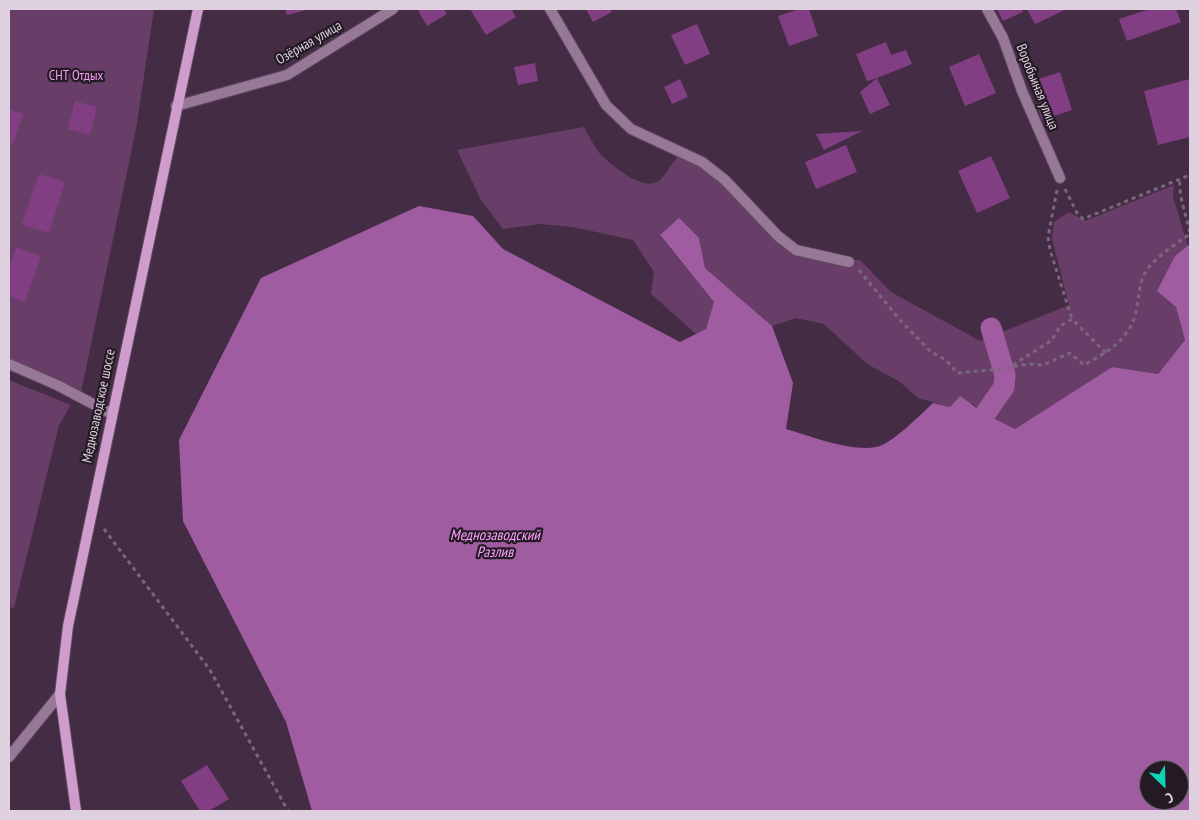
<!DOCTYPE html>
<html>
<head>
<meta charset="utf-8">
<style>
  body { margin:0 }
  #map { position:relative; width:1199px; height:820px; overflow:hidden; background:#442d44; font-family:"PT Sans Narrow",sans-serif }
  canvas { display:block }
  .frame { position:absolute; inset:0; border:10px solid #ded0de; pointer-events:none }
  .north { position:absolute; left:1139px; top:760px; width:50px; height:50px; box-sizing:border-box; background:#241a24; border:1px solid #6e636e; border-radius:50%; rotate:156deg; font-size:14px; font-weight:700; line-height:20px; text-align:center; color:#ded0de }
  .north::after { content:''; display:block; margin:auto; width:18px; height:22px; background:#0bd5b5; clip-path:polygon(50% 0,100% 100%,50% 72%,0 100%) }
</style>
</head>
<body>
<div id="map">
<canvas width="1199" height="820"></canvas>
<div class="frame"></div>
<div class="north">С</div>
</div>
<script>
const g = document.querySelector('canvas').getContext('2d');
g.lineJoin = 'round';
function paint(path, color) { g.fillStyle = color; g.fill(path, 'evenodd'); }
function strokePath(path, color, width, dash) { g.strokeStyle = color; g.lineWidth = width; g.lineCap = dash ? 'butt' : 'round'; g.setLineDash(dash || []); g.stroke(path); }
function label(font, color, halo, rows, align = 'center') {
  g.font = font + ' "PT Sans Narrow",sans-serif'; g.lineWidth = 4.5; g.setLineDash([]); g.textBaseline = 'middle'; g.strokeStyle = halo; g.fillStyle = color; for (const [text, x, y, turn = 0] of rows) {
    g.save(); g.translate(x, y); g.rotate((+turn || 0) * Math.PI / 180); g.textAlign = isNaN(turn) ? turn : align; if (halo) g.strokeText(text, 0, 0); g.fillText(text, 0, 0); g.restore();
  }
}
paint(new Path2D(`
  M 9,9 L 154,9 L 136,129 L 80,397 L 9,366 Z
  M 584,127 C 589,136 594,146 600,154 C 611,165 645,194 660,180 C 668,172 673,160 682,152 L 702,162 L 796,250 L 842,260 L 860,260 L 891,292 L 980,341 L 1069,305 L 1052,239 L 1054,222 L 1069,212 L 1085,221 L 1174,185 L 1173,197 L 1188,246 L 1175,256 L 1176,307 L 1185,340 L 1158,374 L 1112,367 L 1015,429 L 985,414 L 973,404 L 950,407 L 918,398 L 900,382 L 867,364 L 824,324 L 796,318 L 772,326 L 705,268 L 699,238 L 660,236 L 714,302 L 706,329 L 696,334 L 651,294 L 654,272 L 633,240 L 573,227 L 540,224 L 503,229 L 481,200 L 457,150 Z
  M 9,380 L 71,405 L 59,425 L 14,608 L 9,607 Z`), '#683e68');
paint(new Path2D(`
  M 419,206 L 473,216 L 503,249 L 680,342 L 706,329 L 714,302 L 660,235 L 679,218 L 699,238 L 705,268 L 772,326 L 793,383 L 786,429 C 810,436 851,452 876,447 C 891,445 921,414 933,403 L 950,407 L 960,396 L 985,414 L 1015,429 L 1112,367 L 1158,374 L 1185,340 L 1176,307 L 1157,291 L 1175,256 L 1190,244 L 1190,811 L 312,811 L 286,722 L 183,521 L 179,440 L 261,278 ZM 1149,770 L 1179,770 L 1179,800 L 1149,800 Z`), '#a05ca1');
strokePath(new Path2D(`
  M 985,414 L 1004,387 L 1005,375 L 991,328`), '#a05ca1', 21);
paint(new Path2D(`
  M 285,9 L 310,9 L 287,15 Z
  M 422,9 L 444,9 L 447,14 L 427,26 L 418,11 Z
  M 470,9 L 511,9 L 516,17 L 486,35 Z
  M 586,9 L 610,9 L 612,12 L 593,22 Z
  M 799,9 L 809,9 L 818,36 L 789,46 L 778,16 Z
  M 997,9 L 1022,9 L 1023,12 L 1003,21 Z
  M 1027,9 L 1067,9 L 1035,24 Z
  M 1150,9 L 1176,9 L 1181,22 L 1127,41 L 1119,19 Z
  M 697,24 L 710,54 L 685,65 L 671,35 Z
  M 886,42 L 891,55 L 906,50 L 912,64 L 877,78 L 890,105 L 870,114 L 860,92 L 877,78 L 867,81 L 856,54 Z
  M 979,54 L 996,93 L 965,106 L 949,67 Z
  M 535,63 L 538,81 L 518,85 L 514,67 Z
  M 1060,72 L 1072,110 L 1042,120 L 1030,82 Z
  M 680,79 L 688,97 L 672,104 L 664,87 Z
  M 1190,79 L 1190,137 L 1158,145 L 1144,91 Z
  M 75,101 L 97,107 L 90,135 L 68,129 Z
  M 9,109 L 23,114 L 13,144 L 9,142 Z
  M 862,131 L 824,150 L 816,134 Z
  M 846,145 L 857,172 L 816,189 L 805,162 Z
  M 991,156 L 1010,198 L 977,213 L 958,171 Z
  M 39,174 L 65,182 L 49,233 L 22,225 Z
  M 16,247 L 41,256 L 25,302 L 9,296 L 9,269 Z
  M 207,765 L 229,799 L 209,811 L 200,811 L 181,781 Z`), '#813e82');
const street = new Path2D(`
  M 550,9 L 606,105 L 631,129 L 702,162 L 725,180 L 778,236 L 796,250 L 849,262
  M 987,9 L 1003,38 L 1022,91 L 1060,178
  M 176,106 L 287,75 L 393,9
  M 9,364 L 57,385 L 112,414
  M 9,757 L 60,694`);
const secondary = new Path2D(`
  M 76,811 L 60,694 L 68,626 L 198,9`);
strokePath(street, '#604a60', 12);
strokePath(secondary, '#604a60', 12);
strokePath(new Path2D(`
  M 1065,189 L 1077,213 L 1083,219 L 1190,175
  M 1057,190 L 1048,237 L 1050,250 L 1072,319
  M 859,270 L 900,320 L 930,351 L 946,360 L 957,373 L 1000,369
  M 1013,365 L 1052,340 L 1060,326 L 1072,319 L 1106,353
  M 1006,368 L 1028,364 L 1043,365 L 1070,353 L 1084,365 C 1106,353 1127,341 1135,316 C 1139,302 1138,287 1144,275 C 1151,260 1177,243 1190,234 C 1187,215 1178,198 1180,178
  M 104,529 L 210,670 L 288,811`), '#7b677b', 3, [4, 4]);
strokePath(street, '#977997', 10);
strokePath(secondary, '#ce9dce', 10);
label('14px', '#ded0de', '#241a24', [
  ["Озёрная улица",309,43,-30],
  ["Воробьиная улица",1037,87,68],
  ["Меднозаводское шоссе",99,406,-78]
]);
label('14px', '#f69bf7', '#241a24', [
  ["СНТ Отдых",76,76]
]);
label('italic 15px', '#fda1fe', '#241a24', [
  ["Меднозаводский",495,536],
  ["Разлив",495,553]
]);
</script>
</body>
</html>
